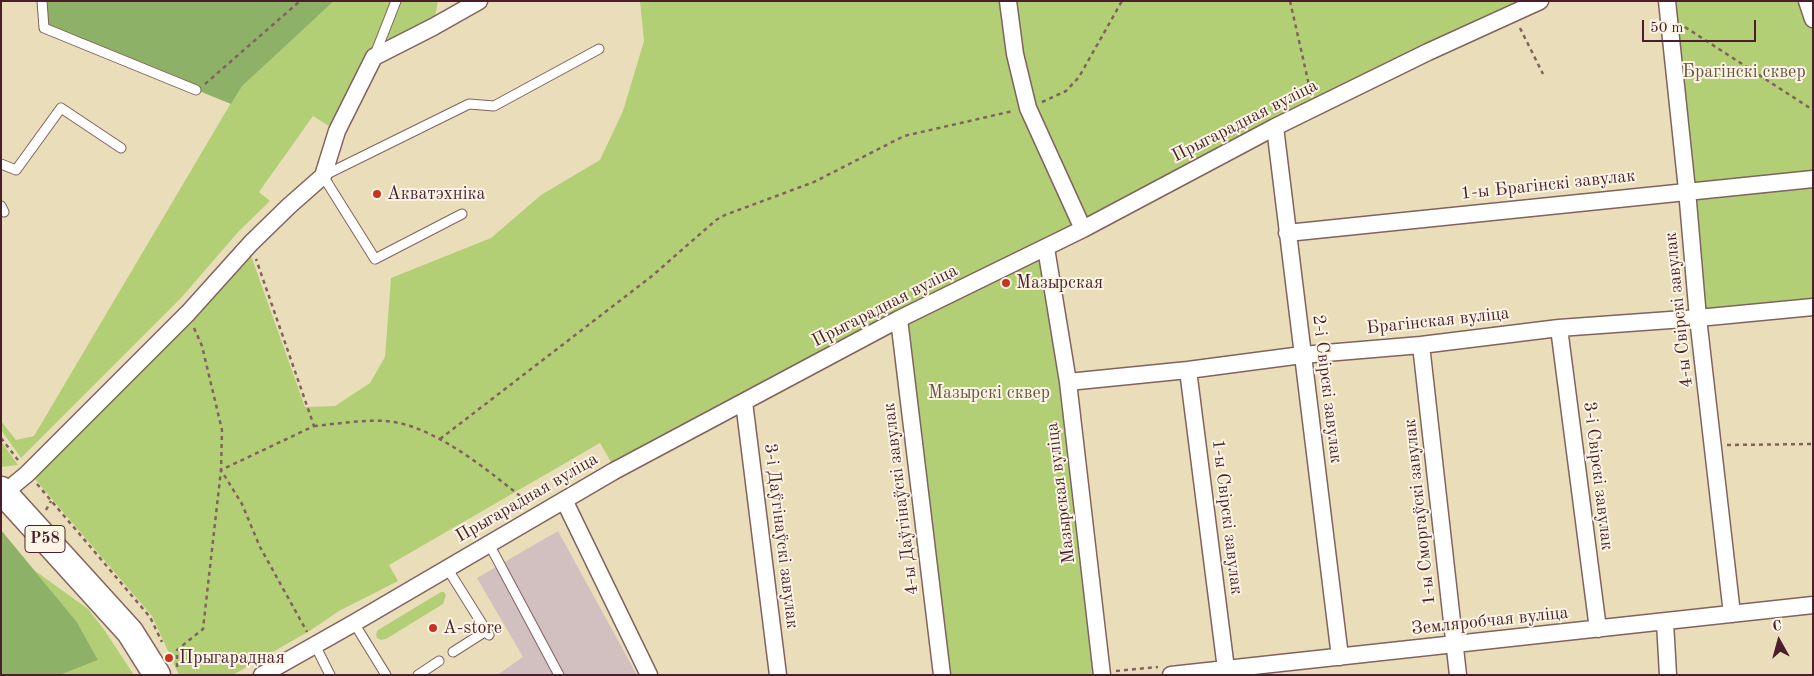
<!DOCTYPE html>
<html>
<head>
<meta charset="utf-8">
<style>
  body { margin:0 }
  #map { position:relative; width:1814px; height:676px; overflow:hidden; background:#eadeba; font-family:"Old Standard TT",serif }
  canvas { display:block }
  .frame { position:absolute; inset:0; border:2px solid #4a1f2b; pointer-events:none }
  .north { position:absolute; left:1754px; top:616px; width:50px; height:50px; -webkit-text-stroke:4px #fcf5e5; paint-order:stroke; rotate:353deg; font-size:14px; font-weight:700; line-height:20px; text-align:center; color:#4a1f2b }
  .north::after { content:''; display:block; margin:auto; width:18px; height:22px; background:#4a1f2b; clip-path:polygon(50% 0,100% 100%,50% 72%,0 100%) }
  .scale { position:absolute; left:1642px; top:20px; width:114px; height:22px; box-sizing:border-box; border:2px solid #4a1f2b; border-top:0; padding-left:6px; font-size:15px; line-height:18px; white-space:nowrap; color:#4a1f2b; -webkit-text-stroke:4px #fcf5e5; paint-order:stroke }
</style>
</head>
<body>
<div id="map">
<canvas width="1814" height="676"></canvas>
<div class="frame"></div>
<div class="north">С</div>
<div class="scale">50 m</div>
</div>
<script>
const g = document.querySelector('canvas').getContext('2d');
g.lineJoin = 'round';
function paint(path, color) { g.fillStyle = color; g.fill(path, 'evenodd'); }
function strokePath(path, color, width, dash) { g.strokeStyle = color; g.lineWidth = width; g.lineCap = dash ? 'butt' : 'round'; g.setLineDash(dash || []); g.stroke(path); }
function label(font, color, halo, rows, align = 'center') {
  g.font = font + ' "Old Standard TT",serif'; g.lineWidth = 4; g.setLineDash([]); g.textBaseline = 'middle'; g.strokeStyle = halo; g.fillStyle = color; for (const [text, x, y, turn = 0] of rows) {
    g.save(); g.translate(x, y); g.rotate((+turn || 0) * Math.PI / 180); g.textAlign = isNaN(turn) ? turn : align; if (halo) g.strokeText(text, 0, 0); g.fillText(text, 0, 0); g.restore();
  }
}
paint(new Path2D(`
  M 558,531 L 637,675 L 497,675 L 523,657 L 477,578 Z`), '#d2bfc0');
paint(new Path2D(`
  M 334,1 L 438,1 L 433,27 L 374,57 L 337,131 L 313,116 L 259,192 L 270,201 L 239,231 L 181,298 L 21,458 L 1,430 L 1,421 L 16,440 L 34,436 L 241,86 Z
  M 640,1 L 1536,1 L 615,469 L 600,443 L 389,565 L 398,581 L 339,611 L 311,630 L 233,675 L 179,675 L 152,616 L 35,479 L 250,253 L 305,407 L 335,406 L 370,383 L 385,357 L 391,278 L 491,238 L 541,195 L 600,160 L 623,111 L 644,41 Z
  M 1667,1 L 1813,1 L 1813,307 L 1698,318 Z
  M 1046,248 L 1102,675 L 942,675 L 899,319 Z
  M 1,441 L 18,465 L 1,467 Z
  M 34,570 L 88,609 L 105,631 L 134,675 L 60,675 L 98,660 L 77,622 Z
  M 441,592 L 444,592 L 446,595 L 443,604 L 386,639 L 381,640 L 377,638 L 376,634 L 378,630 Z`), '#b2cf76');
paint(new Path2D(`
  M 43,1 L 334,1 L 242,86 L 231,104 L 44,28 Z
  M 1,530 L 77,622 L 98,660 L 60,675 L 1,675 Z`), '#8db267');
const service = new Path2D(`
  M 42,1 L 44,28 L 196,90
  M 374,57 L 396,1
  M 1,164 L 16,170 L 61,108 L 121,148
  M 1,206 L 4,212
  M 462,214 L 375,259 L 323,176 L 469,104 L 494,106 L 599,49
  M 489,544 L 559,675
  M 447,568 L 489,635
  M 354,623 L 386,675
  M 315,645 L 330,675
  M 453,652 L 486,631
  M 418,675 L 439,661`);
const minor = new Path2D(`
  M 1008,1 L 1015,54 L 1028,108 L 1083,229
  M 1667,1 L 1687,190 L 1698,318 L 1732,614
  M 1807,1 L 1813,19
  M 1275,127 L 1340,657
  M 1287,233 L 1813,179
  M 1046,248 L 1068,382 L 1102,675
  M 899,319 L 942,675
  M 1559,328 L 1598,629
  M 1421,345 L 1458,675
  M 1188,370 L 1226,669
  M 1068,382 L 1188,370 L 1302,355 L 1421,345 L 1559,328 L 1698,318 L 1813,307
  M 744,402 L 778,675
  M 4,493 L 27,474 L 188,313 L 251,243 L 289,206 L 323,176 L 337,131 L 374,57 L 433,27 L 479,1
  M 564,500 L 649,675
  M 1665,622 L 1668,675
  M 262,675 L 354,623 L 614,471 L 899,319 L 1083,229 L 1275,127 L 1428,52 L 1540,1
  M 1171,675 L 1813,605`);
const primary = new Path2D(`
  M 1,490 L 130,632 L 157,675`);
strokePath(service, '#82625d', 11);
strokePath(minor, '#82625d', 19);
strokePath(primary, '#82625d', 29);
strokePath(new Path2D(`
  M 1290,1 L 1309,85 L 1308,94
  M 1685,27 L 1813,110
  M 1520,28 L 1543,74
  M 205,84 L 300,1
  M 1042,102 L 1066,91 L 1079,77 L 1122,1
  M 194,328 L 202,346 L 222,430 L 221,470 L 242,504 L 260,547 L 307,632
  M 314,426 C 337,424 371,418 394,422 C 441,430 492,474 529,503
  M 1,438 L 18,460
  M 440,439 L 652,276 L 716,220 L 725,215 L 814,182 L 904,136 L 1013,111
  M 1727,445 L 1813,444
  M 37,484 L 150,617 L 162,642
  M 46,510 L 51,501
  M 177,667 L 177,650 L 203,629 L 221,470 L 314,426 L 256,259
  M 1116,671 L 1158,667`), '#82625d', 2.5, [4, 4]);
strokePath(service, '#fff', 9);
strokePath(minor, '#fff', 16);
strokePath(primary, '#fff', 26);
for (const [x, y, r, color] of [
  [377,194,5,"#c8321e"],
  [1006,283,5,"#c8321e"],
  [433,628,5,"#c8321e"],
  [169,658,5,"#c8321e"]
]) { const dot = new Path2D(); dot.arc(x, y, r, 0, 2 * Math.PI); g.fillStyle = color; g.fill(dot); strokePath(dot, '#fcf5e5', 2); }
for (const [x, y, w] of [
  [45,539,40]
]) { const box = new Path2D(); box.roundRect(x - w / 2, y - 13.5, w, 27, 4); g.fillStyle = '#fcf5e5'; g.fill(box); strokePath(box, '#4a1f2b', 1); }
label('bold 16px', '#4a1f2b', null, [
  ["Р58",45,539]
]);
label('18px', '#695442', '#fcf5e5', [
  ["Брагінскі сквер",1744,72],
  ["Мазырскі сквер",989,393]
]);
label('18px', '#4a1f2b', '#fcf5e5', [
  ["Прыгарадная вуліца",1245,121,-27],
  ["1-ы Брагінскі завулак",1548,185,-6],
  ["Прыгарадная вуліца",885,306,-27],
  ["4-ы Свірскі завулак",1679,310,-96],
  ["Брагінская вуліца",1438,321,-6],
  ["2-і Свірскі завулак",1327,389,83],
  ["3-і Свірскі завулак",1598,476,83],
  ["Мазырская вуліца",1061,493,-97],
  ["Прыгарадная вуліца",527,498,-30],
  ["4-ы Даўгінаўскі завулак",901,499,-97],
  ["1-ы Сморгаўскі завулак",1420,512,-96],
  ["1-ы Свірскі завулак",1227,517,83],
  ["3-і Даўгінаўскі завулак",781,536,83],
  ["Земляробчая вуліца",1490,621,-6]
]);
label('18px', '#4a1f2b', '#fcf5e5', [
  ["Акватэхніка",387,194],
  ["Мазырская",1016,283],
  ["А-store",443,628],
  ["Прыгарадная",179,658]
], 'left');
</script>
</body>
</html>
